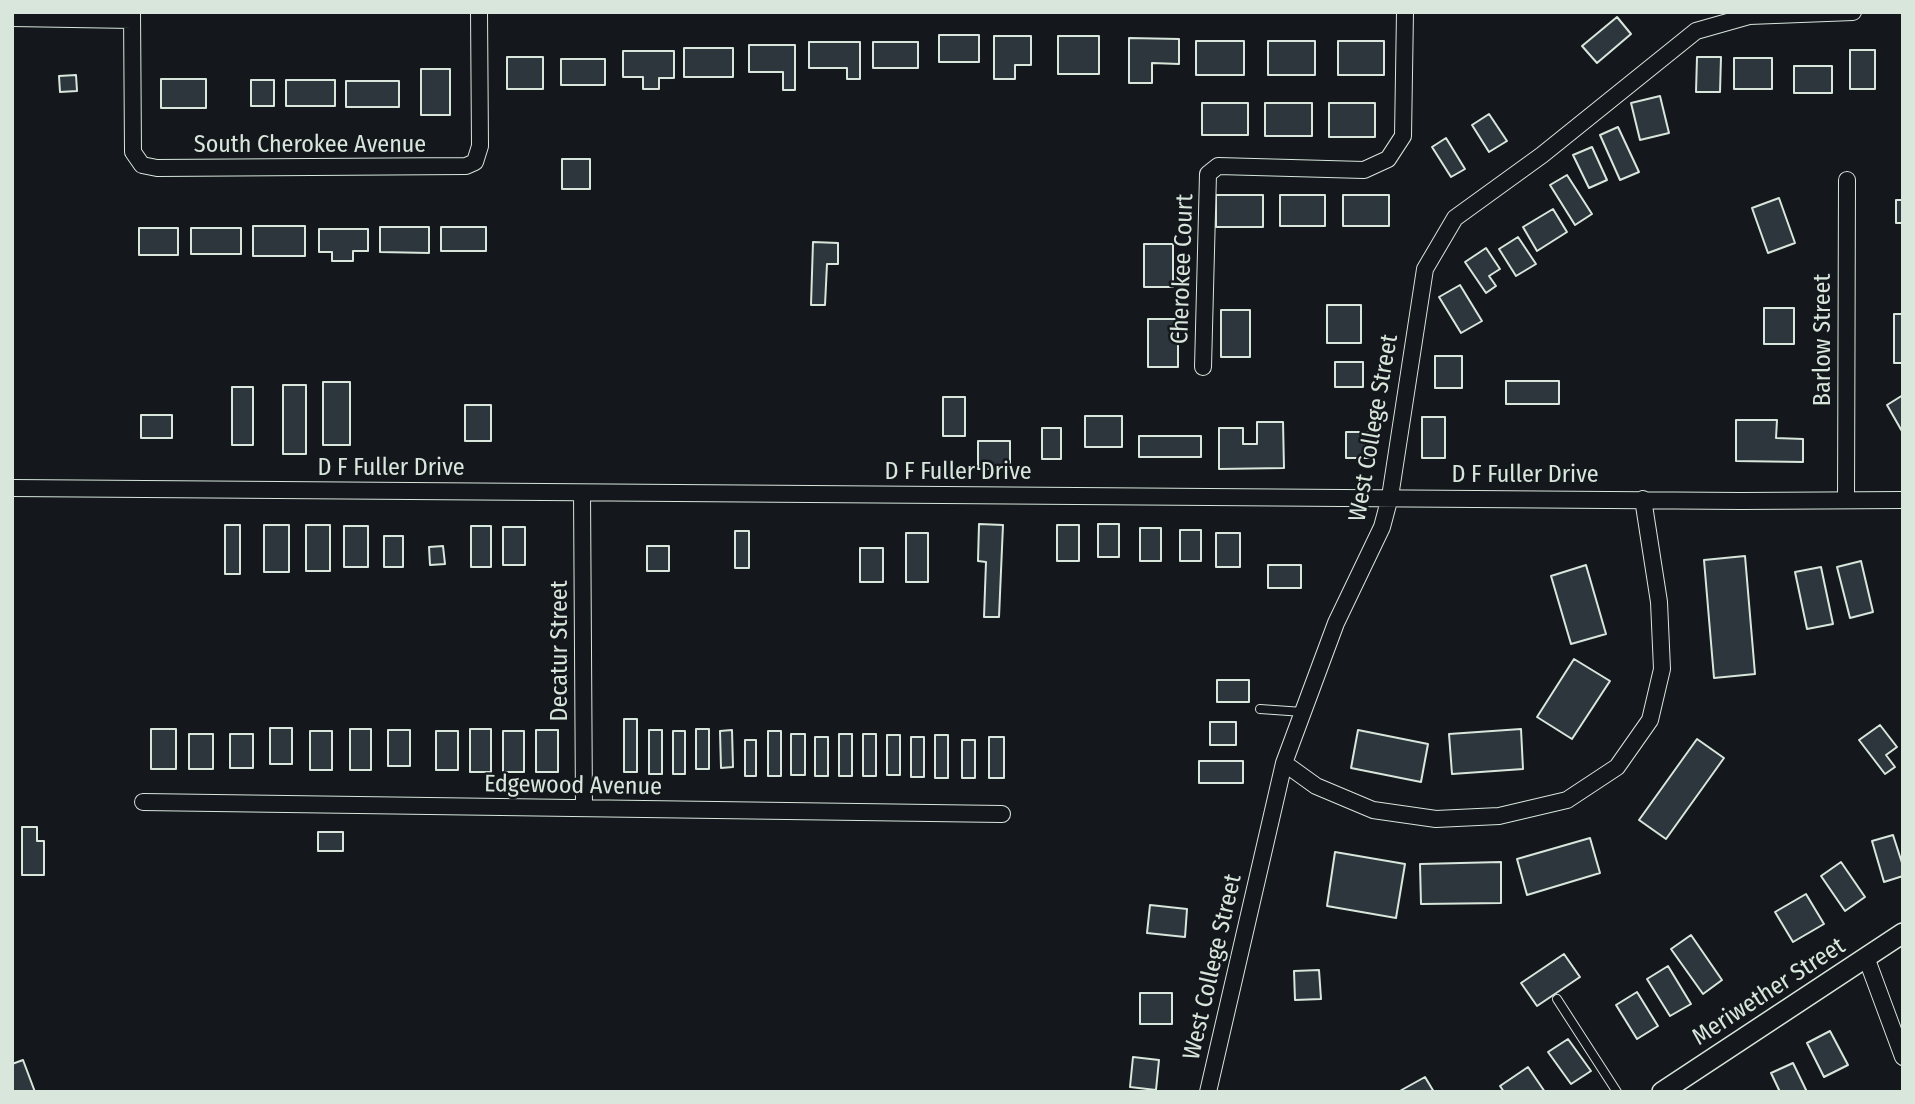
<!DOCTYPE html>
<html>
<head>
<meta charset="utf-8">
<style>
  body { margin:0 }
  #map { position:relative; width:1915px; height:1104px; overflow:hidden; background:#14181c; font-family:"Fira Sans Condensed",sans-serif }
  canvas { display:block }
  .frame { position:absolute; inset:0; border:14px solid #d8e6dc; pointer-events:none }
</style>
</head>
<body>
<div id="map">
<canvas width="1915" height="1104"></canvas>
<div class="frame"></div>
</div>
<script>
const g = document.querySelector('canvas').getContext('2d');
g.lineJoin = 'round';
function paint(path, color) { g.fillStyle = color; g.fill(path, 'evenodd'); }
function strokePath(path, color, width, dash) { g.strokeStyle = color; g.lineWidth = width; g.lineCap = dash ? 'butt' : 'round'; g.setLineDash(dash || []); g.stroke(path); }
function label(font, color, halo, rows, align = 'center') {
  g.font = font + ' "Fira Sans Condensed",sans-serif'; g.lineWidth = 5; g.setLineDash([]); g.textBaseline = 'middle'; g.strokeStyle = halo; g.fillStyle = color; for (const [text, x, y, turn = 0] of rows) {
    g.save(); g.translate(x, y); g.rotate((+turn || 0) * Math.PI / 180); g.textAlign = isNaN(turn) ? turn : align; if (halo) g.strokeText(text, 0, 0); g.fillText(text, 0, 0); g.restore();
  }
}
const building = new Path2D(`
  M 1617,17 L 1631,34 L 1597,63 L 1582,46 Z
  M 939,35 L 979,35 L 979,62 L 939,62 Z
  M 994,36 L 1031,36 L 1031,65 L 1015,65 L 1015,79 L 994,79 Z
  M 1058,36 L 1099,36 L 1099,74 L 1058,74 Z
  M 1129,38 L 1179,39 L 1179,64 L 1152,63 L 1152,83 L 1129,83 Z
  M 1196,41 L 1244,41 L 1244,75 L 1196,75 Z
  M 1268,41 L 1315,41 L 1315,75 L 1268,75 Z
  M 1338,41 L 1384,41 L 1384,75 L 1338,75 Z
  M 809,42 L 860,42 L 860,79 L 847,79 L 847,68 L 809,68 Z
  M 873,42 L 918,42 L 918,68 L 873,68 Z
  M 749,45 L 795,45 L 795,90 L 783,90 L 783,72 L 749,72 Z
  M 684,48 L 733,48 L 733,77 L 684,77 Z
  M 1850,50 L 1875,50 L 1875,89 L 1850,89 Z
  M 623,51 L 674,51 L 674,78 L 659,78 L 659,89 L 643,89 L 643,77 L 623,77 Z
  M 507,57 L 543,57 L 543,89 L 507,89 Z
  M 1697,57 L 1721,57 L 1720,92 L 1696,92 Z
  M 1734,58 L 1772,58 L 1772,89 L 1734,89 Z
  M 561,59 L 605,59 L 605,85 L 561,85 Z
  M 1794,66 L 1832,66 L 1832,93 L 1794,93 Z
  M 421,69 L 450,69 L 450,115 L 421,115 Z
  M 76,75 L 77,91 L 60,92 L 59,76 Z
  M 161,79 L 206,79 L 206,108 L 161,108 Z
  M 251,80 L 274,80 L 274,106 L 251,106 Z
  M 286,80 L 335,80 L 335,106 L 286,106 Z
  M 346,81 L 399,81 L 399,107 L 346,107 Z
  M 1660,96 L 1669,133 L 1640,140 L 1631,103 Z
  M 1202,103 L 1248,103 L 1248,135 L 1202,135 Z
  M 1265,103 L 1312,103 L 1312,136 L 1265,136 Z
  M 1329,103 L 1375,103 L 1375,137 L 1329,137 Z
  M 1489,114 L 1507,141 L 1489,152 L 1472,125 Z
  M 1618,127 L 1639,172 L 1620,180 L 1600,135 Z
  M 1446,138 L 1465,169 L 1451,177 L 1432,147 Z
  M 1592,147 L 1607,180 L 1589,188 L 1573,155 Z
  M 562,159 L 590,159 L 590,189 L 562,189 Z
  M 1567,175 L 1592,214 L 1575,225 L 1550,185 Z
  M 1216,195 L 1263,195 L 1263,227 L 1216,227 Z
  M 1280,195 L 1325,195 L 1325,226 L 1280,226 Z
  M 1343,195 L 1389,195 L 1389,226 L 1343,226 Z
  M 1779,198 L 1795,243 L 1768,253 L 1752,208 Z
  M 1896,200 L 1903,200 L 1903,223 L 1896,223 Z
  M 1553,209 L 1567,232 L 1537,251 L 1523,227 Z
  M 253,226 L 305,226 L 305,256 L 253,256 Z
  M 380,227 L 429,227 L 429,253 L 380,252 Z
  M 441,227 L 486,227 L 486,251 L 441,251 Z
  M 139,228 L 178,228 L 178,255 L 139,255 Z
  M 191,228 L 241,228 L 241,254 L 191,254 Z
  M 319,229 L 368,229 L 368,251 L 353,251 L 353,261 L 332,261 L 332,252 L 319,252 Z
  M 1518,237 L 1536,264 L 1516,276 L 1499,249 Z
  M 813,242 L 838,243 L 838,264 L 827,264 L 825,305 L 811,305 Z
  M 1144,244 L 1173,244 L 1173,287 L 1144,287 Z
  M 1486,248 L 1500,269 L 1489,276 L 1496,286 L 1486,293 L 1465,262 Z
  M 1460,285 L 1482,321 L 1461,333 L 1439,297 Z
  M 1327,305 L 1361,305 L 1361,343 L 1327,343 Z
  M 1764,308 L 1794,308 L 1794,344 L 1764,344 Z
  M 1221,310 L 1250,310 L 1250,357 L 1221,357 Z
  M 1894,314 L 1903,314 L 1903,363 L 1894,363 Z
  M 1148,319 L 1178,319 L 1178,367 L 1148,367 Z
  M 1435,356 L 1462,356 L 1462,388 L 1435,388 Z
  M 1335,362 L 1363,362 L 1363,387 L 1335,387 Z
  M 1506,381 L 1559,381 L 1559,404 L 1506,404 Z
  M 323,382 L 350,382 L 350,445 L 323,445 Z
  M 283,385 L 306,385 L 306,454 L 283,454 Z
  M 232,387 L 253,387 L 253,445 L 232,445 Z
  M 1903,395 L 1903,433 L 1887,405 Z
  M 943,397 L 965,397 L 965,436 L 943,436 Z
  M 465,405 L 491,405 L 491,441 L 465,441 Z
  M 141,415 L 172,415 L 172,438 L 141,438 Z
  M 1085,416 L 1122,416 L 1122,447 L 1085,447 Z
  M 1422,417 L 1445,417 L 1445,458 L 1422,458 Z
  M 1736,420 L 1777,420 L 1776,438 L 1803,439 L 1803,462 L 1736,461 Z
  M 1257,422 L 1283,422 L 1284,468 L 1219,469 L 1219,428 L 1243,428 L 1243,444 L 1257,444 Z
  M 1042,428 L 1061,428 L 1061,459 L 1042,459 Z
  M 1346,432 L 1373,432 L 1373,458 L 1346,458 Z
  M 1139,436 L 1201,436 L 1201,457 L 1139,457 Z
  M 978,441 L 1010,441 L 1010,469 L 978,469 Z
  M 979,524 L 1003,525 L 999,617 L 984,617 L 986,562 L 978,561 Z
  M 1098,524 L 1119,524 L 1119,557 L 1098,557 Z
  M 225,525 L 240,525 L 240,574 L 225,574 Z
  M 264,525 L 289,525 L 289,572 L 264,572 Z
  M 306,525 L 330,525 L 330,571 L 306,571 Z
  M 1057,525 L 1079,525 L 1079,561 L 1057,561 Z
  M 344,526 L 368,526 L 368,567 L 344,567 Z
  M 471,526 L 491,526 L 491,567 L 471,567 Z
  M 503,527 L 525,527 L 525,565 L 503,565 Z
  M 1140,528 L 1161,528 L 1161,561 L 1140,561 Z
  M 1180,530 L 1201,530 L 1201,561 L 1180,561 Z
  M 735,531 L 749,531 L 749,568 L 735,568 Z
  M 906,533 L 928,533 L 928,582 L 906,582 Z
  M 1216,533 L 1240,533 L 1240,567 L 1216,567 Z
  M 384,536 L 403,536 L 403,567 L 384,567 Z
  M 443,546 L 445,564 L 430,565 L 429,547 Z
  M 647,546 L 669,546 L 669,571 L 647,571 Z
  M 860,548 L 883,548 L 883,582 L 860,582 Z
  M 1745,556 L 1755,674 L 1714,678 L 1704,560 Z
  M 1861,561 L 1873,612 L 1850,618 L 1837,567 Z
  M 1268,565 L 1301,565 L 1301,588 L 1268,588 Z
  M 1586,565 L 1606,634 L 1571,644 L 1551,576 Z
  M 1821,567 L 1833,624 L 1807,629 L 1795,572 Z
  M 1574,659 L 1610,681 L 1572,739 L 1537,717 Z
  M 1217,680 L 1249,680 L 1249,702 L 1217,702 Z
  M 624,719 L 637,719 L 637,772 L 624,772 Z
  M 1210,722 L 1236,722 L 1236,745 L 1210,745 Z
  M 1880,725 L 1897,747 L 1886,755 L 1895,767 L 1885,774 L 1859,740 Z
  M 270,728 L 292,728 L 292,764 L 270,764 Z
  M 151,729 L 176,729 L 176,769 L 151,769 Z
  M 350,729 L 371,729 L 371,770 L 350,770 Z
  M 470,729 L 491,729 L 491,772 L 470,772 Z
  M 696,729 L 709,729 L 709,769 L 696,769 Z
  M 1521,729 L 1523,769 L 1452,774 L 1449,734 Z
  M 388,730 L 410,730 L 410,766 L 388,766 Z
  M 536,730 L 558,730 L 558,772 L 536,772 Z
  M 649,730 L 662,730 L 662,774 L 649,774 Z
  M 732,730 L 733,767 L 721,768 L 720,731 Z
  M 1358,730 L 1428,744 L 1421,782 L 1351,768 Z
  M 310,731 L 332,731 L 332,770 L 310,770 Z
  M 436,731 L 458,731 L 458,770 L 436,770 Z
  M 503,731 L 524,731 L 524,772 L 503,772 Z
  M 673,731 L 685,731 L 685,774 L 673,774 Z
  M 768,731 L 781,731 L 781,776 L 768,776 Z
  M 189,734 L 213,734 L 213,769 L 189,769 Z
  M 230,734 L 253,734 L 253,768 L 230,768 Z
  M 791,734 L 805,734 L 805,775 L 791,775 Z
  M 839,734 L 852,734 L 852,776 L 839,776 Z
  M 863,734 L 876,734 L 876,776 L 863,776 Z
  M 887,735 L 900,735 L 900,775 L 887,775 Z
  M 935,735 L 948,735 L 948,778 L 935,778 Z
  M 815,737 L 828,737 L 828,776 L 815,776 Z
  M 911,737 L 924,737 L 924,777 L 911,777 Z
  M 989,737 L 1004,737 L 1004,778 L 989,778 Z
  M 1697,739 L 1724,758 L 1666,839 L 1639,820 Z
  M 745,740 L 756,740 L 756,776 L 745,776 Z
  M 962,740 L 975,740 L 975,778 L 962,778 Z
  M 1199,761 L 1243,761 L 1243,783 L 1199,783 Z
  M 22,827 L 37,827 L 37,841 L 44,841 L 44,875 L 22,875 Z
  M 318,832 L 343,832 L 343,851 L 318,851 Z
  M 1893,835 L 1903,866 L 1903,876 L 1884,882 L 1872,841 Z
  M 1590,838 L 1600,873 L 1527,895 L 1517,859 Z
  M 1335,852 L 1405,864 L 1396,918 L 1327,906 Z
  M 1501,862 L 1501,903 L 1421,904 L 1420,864 Z
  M 1841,862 L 1865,897 L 1845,911 L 1821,876 Z
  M 1806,894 L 1824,924 L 1793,942 L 1775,912 Z
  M 1150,905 L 1187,909 L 1185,937 L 1147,933 Z
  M 1691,935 L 1722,980 L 1703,994 L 1671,949 Z
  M 1564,954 L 1580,977 L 1537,1006 L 1521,983 Z
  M 1668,966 L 1691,1004 L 1670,1016 L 1647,979 Z
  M 1319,970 L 1321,999 L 1295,1000 L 1294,971 Z
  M 1637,992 L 1658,1026 L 1637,1039 L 1616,1005 Z
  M 1140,993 L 1172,993 L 1172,1024 L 1140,1024 Z
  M 1830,1031 L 1848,1065 L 1824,1077 L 1807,1043 Z
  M 1568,1039 L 1591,1071 L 1571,1084 L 1548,1052 Z
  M 1133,1057 L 1159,1060 L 1156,1090 L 1130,1087 Z
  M 23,1060 L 35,1092 L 12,1092 L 12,1064 Z
  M 1793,1063 L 1807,1092 L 1780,1092 L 1771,1073 Z
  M 1528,1067 L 1545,1092 L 1504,1092 L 1500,1086 Z
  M 1425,1077 L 1434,1092 L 1398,1092 Z`);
paint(building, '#2c363c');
strokePath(building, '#d8e6dc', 2);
const service = new Path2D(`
  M 1260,709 L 1303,712
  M 1557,999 L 1617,1092`);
const minor = new Path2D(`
  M 132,12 L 133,152 L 142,165 L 157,168 L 466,166 L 475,162 L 480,146 L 479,12
  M 12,18 L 132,20
  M 1203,367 L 1208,174 L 1218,166 L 1364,170 L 1388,159 L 1403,136 L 1405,12
  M 12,488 L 1741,501 L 1903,500
  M 582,493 L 584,808
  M 1846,500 L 1847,180
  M 1284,763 L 1316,786 L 1373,810 L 1436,819 L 1499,816 L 1567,800 L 1617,767 L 1650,720 L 1662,669 L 1659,602 L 1643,499
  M 143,802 L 1002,814
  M 1866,957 L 1903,1057
  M 1208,1092 L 1284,763 L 1336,623 L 1382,527 L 1390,497 L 1425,269 L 1455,218 L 1542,155 L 1696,31 L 1749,16 L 1853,12`);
const tertiary = new Path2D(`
  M 1662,1092 L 1903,933`);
strokePath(service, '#d8e6dc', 10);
strokePath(minor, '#d8e6dc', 18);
strokePath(tertiary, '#d8e6dc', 22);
strokePath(service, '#14181c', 8);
strokePath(minor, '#14181c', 16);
strokePath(tertiary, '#14181c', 19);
label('24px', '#d8e6dc', '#14181c', [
  ["South Cherokee Avenue",310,145],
  ["Cherokee Court",1183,269,-88],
  ["Barlow Street",1823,340,-90],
  ["West College Street",1374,428,-80],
  ["D F Fuller Drive",391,468],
  ["D F Fuller Drive",958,472],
  ["D F Fuller Drive",1525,475],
  ["Decatur Street",560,651,-90],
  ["Edgewood Avenue",573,786,1],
  ["West College Street",1213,967,-77],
  ["Meriwether Street",1769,992,-33]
]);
</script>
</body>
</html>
